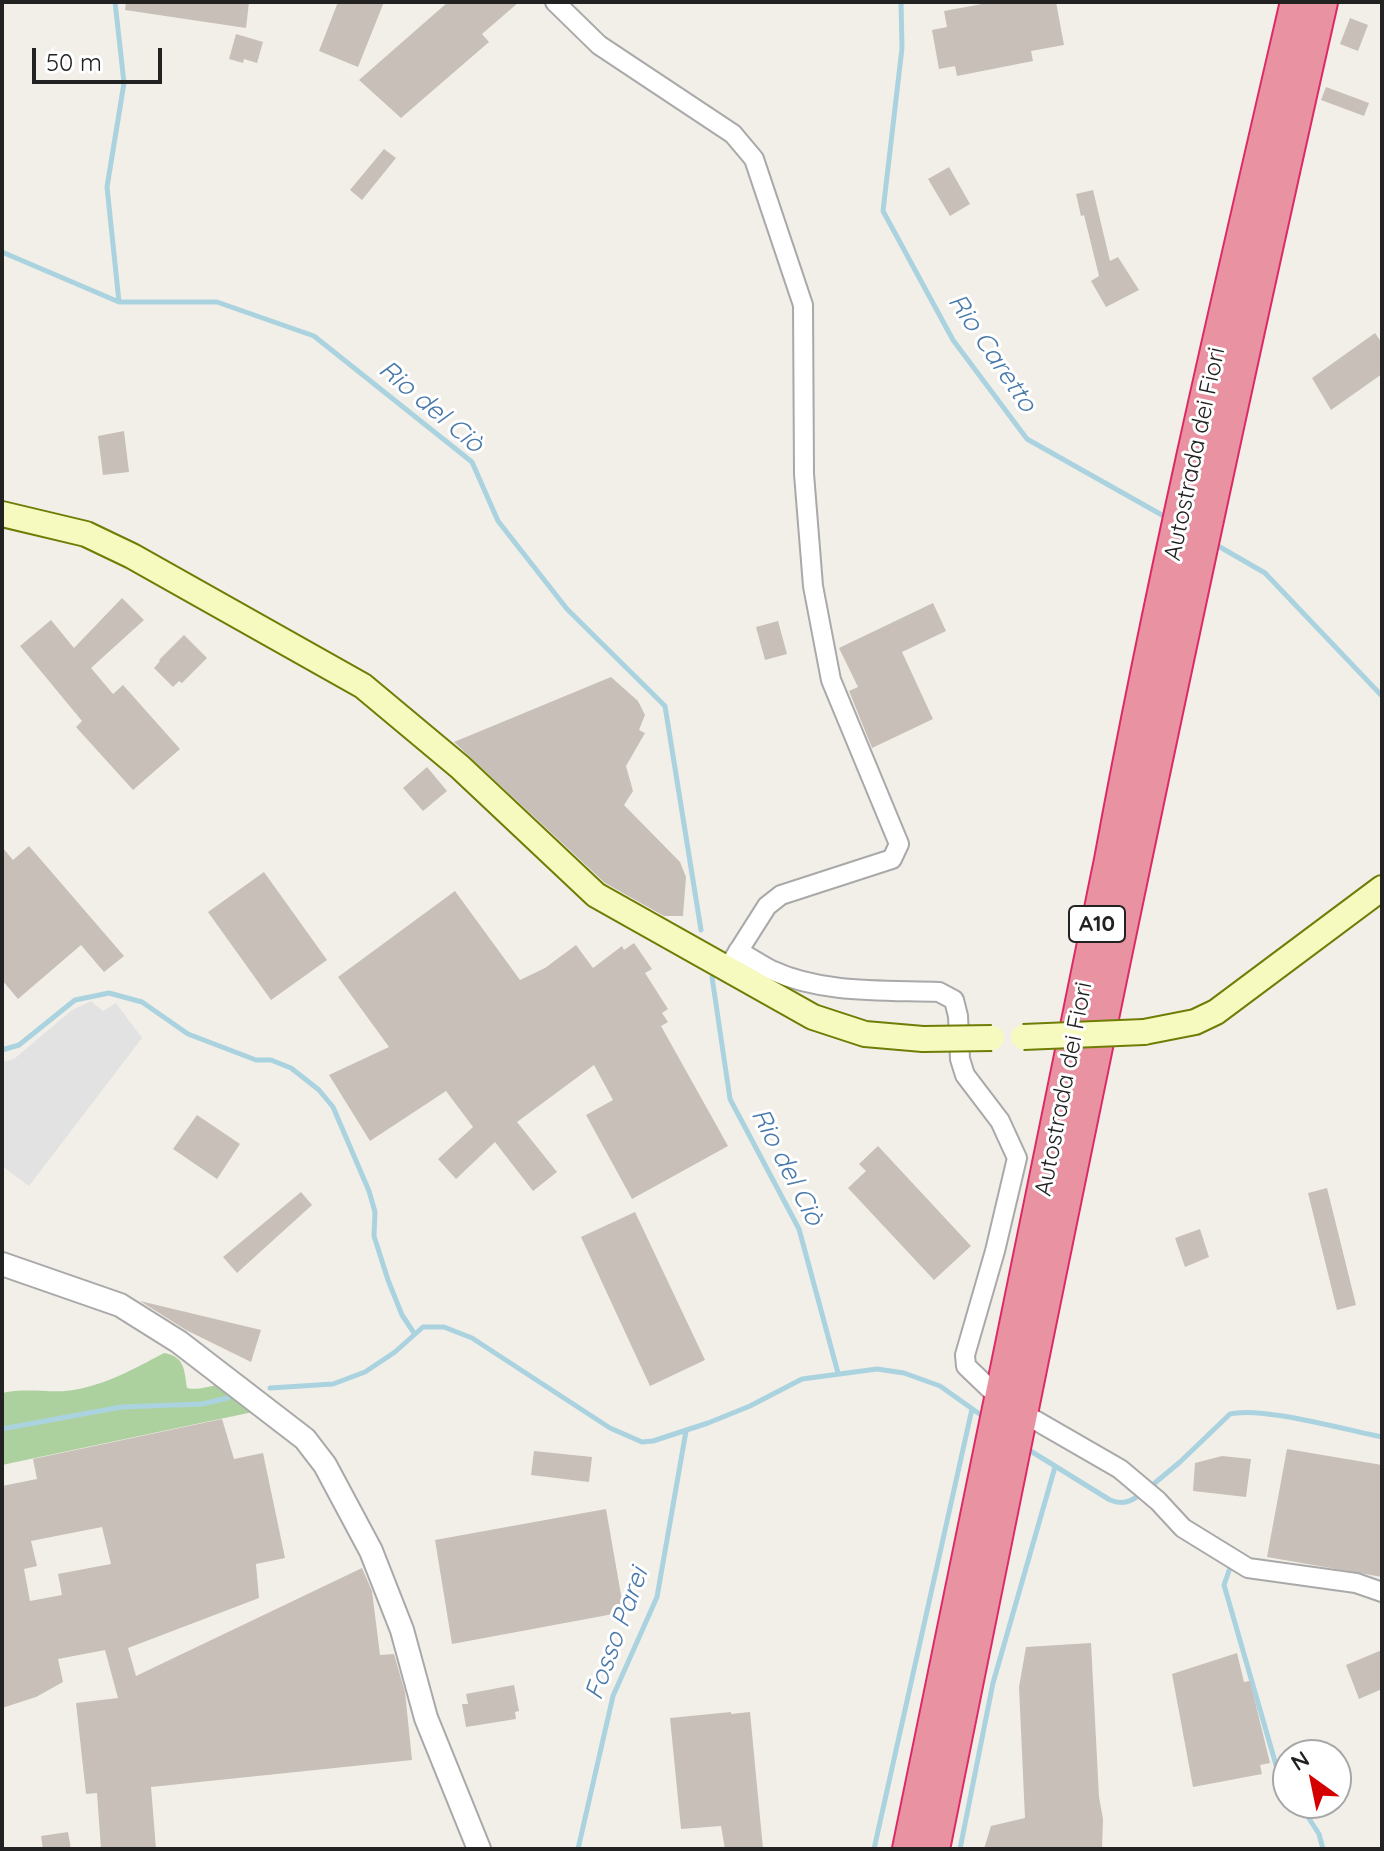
<!DOCTYPE html>
<html>
<head>
<meta charset="utf-8">
<style>
  body { margin:0 }
  #map { position:relative; width:1384px; height:1851px; overflow:hidden; background:#f2efe9; font-family:Quicksand,sans-serif }
  canvas { display:block }
  .frame { position:absolute; inset:0; border:4px solid #222; pointer-events:none }
  .north { position:absolute; left:1272px; top:1739px; width:80px; height:80px; box-sizing:border-box; background:#fff; border:2px solid #a7a7a7; border-radius:50%; rotate:327deg; font-size:22px; font-weight:700; line-height:32px; text-align:center; color:#222 }
  .north::after { content:''; display:block; margin:auto; width:28px; height:36px; background:#d40000; clip-path:polygon(50% 0,100% 100%,50% 72%,0 100%) }
  .scale { position:absolute; left:32px; top:48px; width:130px; height:36px; box-sizing:border-box; border:4px solid #222; border-top:0; padding-left:10px; font-size:24px; line-height:28px; white-space:nowrap; color:#222; -webkit-text-stroke:6px #fff; paint-order:stroke }
</style>
</head>
<body>
<div id="map">
<canvas width="1384" height="1851"></canvas>
<div class="frame"></div>
<div class="north">N</div>
<div class="scale">50 m</div>
</div>
<script>
const g = document.querySelector('canvas').getContext('2d');
g.lineJoin = 'round';
function paint(path, color) { g.fillStyle = color; g.fill(path, 'evenodd'); }
function strokePath(path, color, width, dash) { g.strokeStyle = color; g.lineWidth = width; g.lineCap = dash ? 'butt' : 'round'; g.setLineDash(dash || []); g.stroke(path); }
function label(font, color, halo, rows, align = 'center') {
  g.font = font + ' Quicksand,sans-serif'; g.lineWidth = 6; g.setLineDash([]); g.textBaseline = 'middle'; g.strokeStyle = halo; g.fillStyle = color; for (const [text, x, y, turn = 0] of rows) {
    g.save(); g.translate(x, y); g.rotate((+turn || 0) * Math.PI / 180); g.textAlign = isNaN(turn) ? turn : align; if (halo) g.strokeText(text, 0, 0); g.fillText(text, 0, 0); g.restore();
  }
}
paint(new Path2D(`
  M 164,1353 C 185,1357 184,1369 187,1388 C 200,1391 209,1385 222,1385 L 253,1412 L 2,1465 L 2,1393 C 23,1388 43,1392 65,1391 C 100,1388 134,1369 164,1353 Z`), '#add19e');
paint(new Path2D(`
  M 91,1001 L 103,1011 L 116,1003 L 142,1038 L 29,1186 L 2,1166 L 2,1062 L 14,1059 L 72,1010 Z`), '#e2e2e2');
strokePath(new Path2D(`
  M 115,2 L 124,83 L 107,187 L 119,302
  M 901,2 L 902,48 L 883,211 L 953,340 L 1027,439 L 1169,519
  M 2,252 L 119,302 L 217,302 L 314,336 L 472,462 L 498,521 L 567,609 L 665,706 L 701,930
  M 1213,543 L 1265,573 L 1382,696
  M 712,977 L 730,1099 L 799,1229 L 838,1373
  M 2,1050 L 19,1045 L 75,1000 L 109,993 L 142,1002 L 188,1034 L 256,1060 L 271,1060 L 291,1068 L 319,1090 L 333,1107 L 369,1191 L 375,1212 L 374,1236 L 388,1280 L 402,1315 L 414,1333
  M 270,1388 L 333,1384 L 365,1372 L 395,1352 L 423,1327 L 444,1327 L 472,1338 L 610,1428 L 642,1442 L 653,1441 L 708,1423 L 750,1406 L 802,1379 L 877,1369 L 904,1373 L 940,1386 L 981,1415
  M 2,1429 L 121,1407 L 202,1404 L 228,1398
  M 1029,1450 L 1110,1500 C 1123,1505 1131,1502 1142,1493
  M 1150,1487 L 1180,1462 L 1230,1414 C 1262,1406 1346,1430 1382,1437
  M 1231,1565 L 1224,1585 L 1276,1765 L 1288,1785
  M 1299,1803 L 1319,1834 L 1323,1849
  M 578,1849 L 613,1696 L 657,1597 L 686,1431
  M 874,1849 L 972,1409
  M 960,1849 L 993,1683 L 1055,1467`), '#aad3df', 5);
paint(new Path2D(`
  M 126,2 L 249,2 L 246,28 L 125,10 Z
  M 338,2 L 384,2 L 358,67 L 319,51 Z
  M 448,2 L 519,2 L 482,34 L 489,42 L 401,118 L 359,80 Z
  M 993,2 L 1056,2 L 1064,45 L 1031,51 L 1033,61 L 957,76 L 955,66 L 939,69 L 932,30 L 947,27 L 944,11 Z
  M 1350,18 L 1368,25 L 1358,51 L 1340,44 Z
  M 236,34 L 263,42 L 257,63 L 244,59 L 243,63 L 229,59 Z
  M 1326,87 L 1369,103 L 1364,116 L 1321,100 Z
  M 384,149 L 396,158 L 362,200 L 350,190 Z
  M 949,167 L 970,204 L 950,216 L 928,179 Z
  M 1093,190 L 1110,261 L 1118,257 L 1139,290 L 1106,307 L 1091,281 L 1099,276 L 1084,215 L 1081,216 L 1076,194 Z
  M 1375,333 L 1382,343 L 1382,374 L 1331,410 L 1312,378 Z
  M 124,431 L 129,472 L 103,475 L 98,436 Z
  M 122,598 L 144,620 L 91,668 L 113,694 L 123,685 L 180,749 L 133,790 L 76,727 L 82,721 L 20,646 L 51,620 L 74,648 Z
  M 933,603 L 946,631 L 902,652 L 933,719 L 872,748 L 849,691 L 858,687 L 839,648 Z
  M 778,621 L 787,654 L 765,660 L 756,627 Z
  M 184,635 L 207,658 L 182,683 L 179,681 L 173,687 L 154,668 L 160,661 L 159,660 Z
  M 611,677 L 638,701 L 645,715 L 639,730 L 645,733 L 626,766 L 633,791 L 624,805 L 680,862 L 686,877 L 683,916 L 664,916 L 605,883 L 454,742 Z
  M 427,767 L 447,791 L 423,811 L 403,788 Z
  M 29,846 L 124,956 L 104,972 L 81,945 L 18,999 L 2,980 L 2,847 L 13,860 Z
  M 264,872 L 327,960 L 271,1000 L 208,912 Z
  M 455,891 L 520,980 L 545,968 L 576,945 L 593,968 L 622,946 L 624,950 L 634,943 L 652,969 L 645,973 L 668,1009 L 662,1013 L 668,1022 L 661,1026 L 728,1146 L 632,1199 L 586,1115 L 613,1100 L 594,1065 L 517,1122 L 557,1172 L 533,1191 L 495,1142 L 456,1179 L 438,1159 L 473,1127 L 446,1091 L 370,1141 L 329,1075 L 389,1047 L 338,977 Z
  M 197,1115 L 240,1144 L 217,1179 L 173,1149 Z
  M 878,1146 L 971,1246 L 934,1280 L 848,1188 L 866,1171 L 859,1164 Z
  M 1327,1188 L 1356,1305 L 1337,1310 L 1308,1193 Z
  M 301,1192 L 312,1205 L 237,1273 L 223,1257 Z
  M 635,1212 L 705,1360 L 650,1386 L 581,1237 Z
  M 1200,1229 L 1209,1257 L 1185,1267 L 1175,1238 Z
  M 140,1301 L 261,1330 L 251,1362 L 186,1330 Z
  M 222,1419 L 234,1459 L 263,1453 L 285,1558 L 256,1564 L 259,1598 L 128,1648 L 136,1676 L 362,1568 L 372,1591 L 380,1655 L 394,1654 L 405,1692 L 412,1760 L 151,1787 L 156,1849 L 101,1849 L 97,1793 L 86,1794 L 76,1703 L 118,1698 L 105,1650 L 58,1659 L 63,1682 L 36,1697 L 2,1708 L 2,1486 L 37,1479 L 33,1459 ZM 102,1527 L 111,1564 L 58,1574 L 62,1595 L 30,1601 L 24,1569 L 37,1566 L 31,1541 Z
  M 1287,1449 L 1382,1465 L 1382,1577 L 1267,1557 Z
  M 534,1451 L 592,1457 L 589,1482 L 531,1475 Z
  M 1222,1456 L 1251,1459 L 1246,1497 L 1193,1491 L 1195,1463 Z
  M 606,1509 L 624,1612 L 452,1644 L 435,1540 Z
  M 1091,1643 L 1099,1797 L 1103,1819 L 1102,1849 L 984,1849 L 991,1826 L 1025,1818 L 1019,1687 L 1026,1647 Z
  M 1382,1650 L 1382,1689 L 1359,1699 L 1346,1665 Z
  M 1237,1653 L 1244,1682 L 1250,1681 L 1270,1763 L 1260,1765 L 1262,1774 L 1193,1787 L 1172,1674 Z
  M 514,1685 L 519,1711 L 515,1712 L 516,1719 L 466,1727 L 462,1704 L 468,1704 L 466,1694 Z
  M 731,1712 L 731,1714 L 750,1712 L 763,1849 L 725,1849 L 721,1826 L 681,1829 L 670,1718 Z
  M 68,1832 L 71,1849 L 43,1849 L 41,1836 Z`), '#c7bfb8');
const minor = new Path2D(`
  M 555,2 L 599,45 L 733,134 L 754,159 L 803,305 L 804,474 L 813,586 L 831,680 L 899,844 L 892,859 L 781,895 L 767,906 L 727,969
  M 738,951 C 749,957 760,964 771,970 C 823,994 883,990 939,992 L 954,1000 L 958,1016 L 960,1059 L 965,1075 L 1000,1121 L 1017,1158 L 995,1251 L 965,1355 L 966,1366 L 990,1389
  M 1035,1420 L 1120,1469 L 1158,1501 L 1183,1528 L 1248,1568 L 1356,1583 L 1382,1592`);
const tertiary = new Path2D(`
  M 2,1264 L 120,1305 L 179,1342 L 305,1439 L 325,1465 L 371,1551 L 402,1630 L 426,1718 L 479,1849`);
const secondary = new Path2D(`
  M 2,514 L 86,534 L 132,556 L 363,686 L 460,767 L 596,895 L 813,1017 L 865,1034 L 923,1039
  M 1144,1032 L 1195,1022 L 1216,1012 L 1382,888`);
const motorway = new Path2D(`
  M 909,1849 L 1111,860 C 1164,572 1231,287 1297,2
  M 933,1849 C 1057,1232 1182,616 1321,2`);
strokePath(minor, '#a9a9a9', 22);
strokePath(tertiary, '#a9a9a9', 26);
strokePath(secondary, '#707d05', 28);
strokePath(motorway, '#dc2a67', 36);
strokePath(minor, '#fff', 18);
strokePath(tertiary, '#fff', 22);
strokePath(secondary, '#f7fabf', 24);
strokePath(motorway, '#e892a2', 32);
const secondaryBridge = new Path2D(`
  M 1023,1037 L 1144,1032
  M 923,1039 L 992,1038`);
strokePath(secondaryBridge, '#707d05', 28, []);
strokePath(secondaryBridge, '#f7fabf', 24);
for (const [x, y, w] of [
  [1097,924,56]
]) { const box = new Path2D(); box.roundRect(x - w / 2, y - 18, w, 36, 6); g.fillStyle = '#fff'; g.fill(box); strokePath(box, '#222', 2); }
label('bold 22px', '#222', null, [
  ["A10",1097,924]
]);
label('24px', '#222', '#fff', [
  ["Autostrada dei Fiori",1195,454,-78],
  ["Autostrada dei Fiori",1064,1089,-79]
]);
label('italic 26px', '#4a7aab', '#fff', [
  ["Rio Caretto",992,353,56],
  ["Rio del Ciò",431,407,40],
  ["Rio del Ciò",787,1167,63],
  ["Fosso Parei",617,1634,-70]
]);
</script>
</body>
</html>
